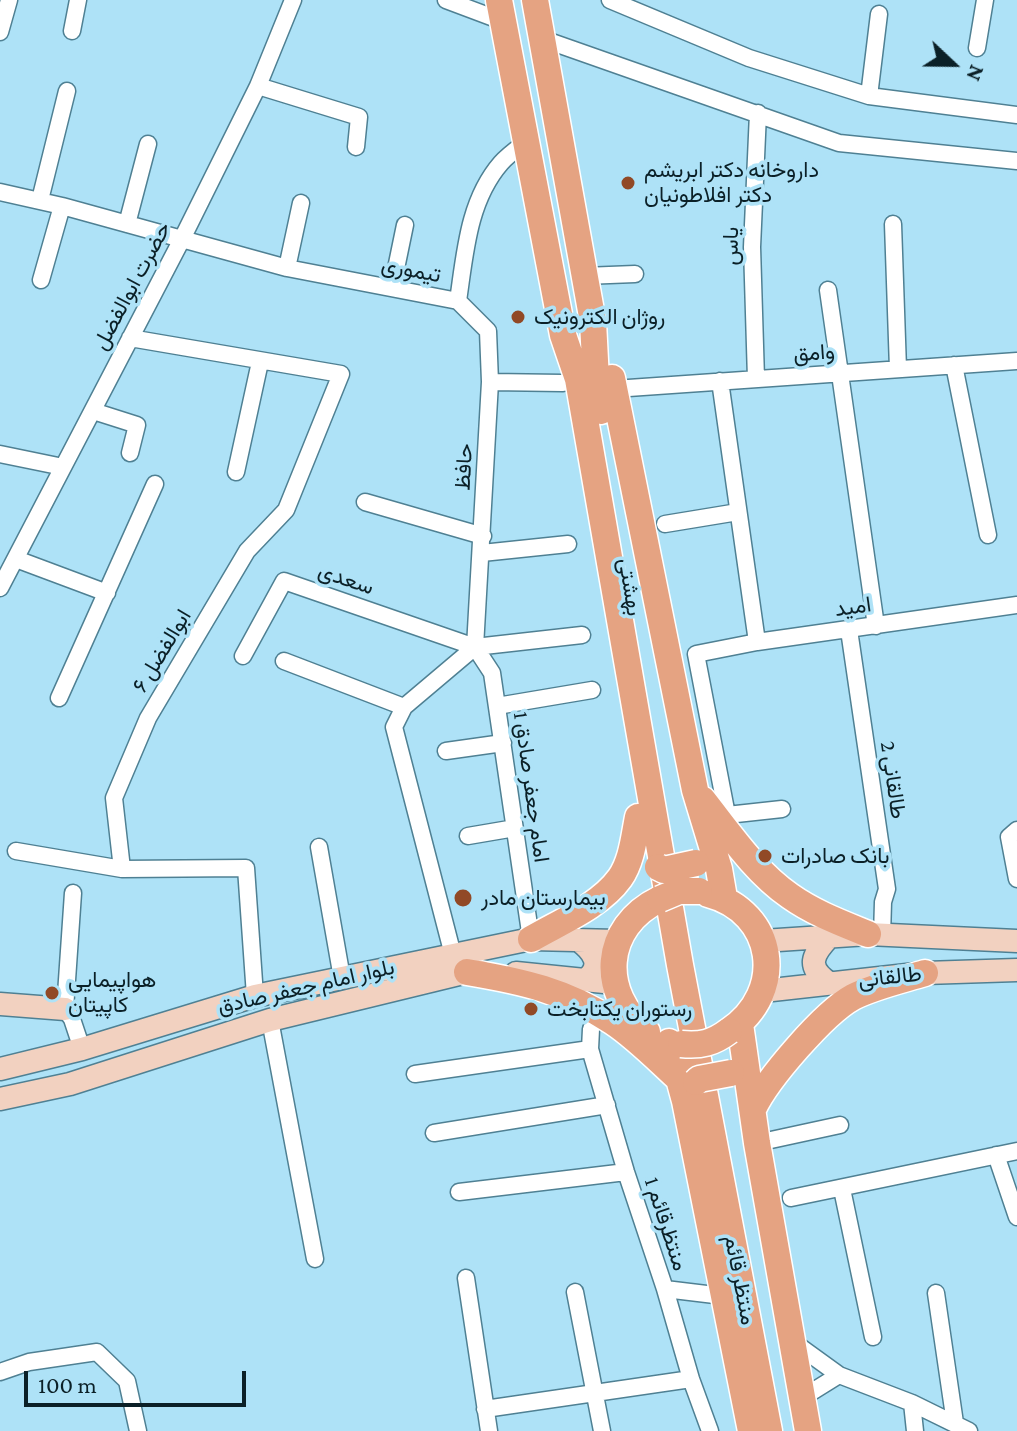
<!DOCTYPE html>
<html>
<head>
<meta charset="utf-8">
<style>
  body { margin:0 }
  #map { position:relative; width:1017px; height:1431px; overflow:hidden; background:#aee2f7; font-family:"Crimson Pro",serif }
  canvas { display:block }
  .north { position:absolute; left:913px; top:24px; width:80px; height:80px; -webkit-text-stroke:6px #aee2f7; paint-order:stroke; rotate:112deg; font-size:22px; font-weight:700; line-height:32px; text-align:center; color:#0b2027 }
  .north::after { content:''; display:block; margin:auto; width:28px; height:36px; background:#0b2027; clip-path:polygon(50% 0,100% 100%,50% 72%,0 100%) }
  .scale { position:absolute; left:24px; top:1371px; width:222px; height:36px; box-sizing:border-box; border:4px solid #0b2027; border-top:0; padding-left:10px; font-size:24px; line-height:28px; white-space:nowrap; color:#0b2027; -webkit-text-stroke:6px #aee2f7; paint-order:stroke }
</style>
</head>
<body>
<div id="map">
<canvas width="1017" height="1431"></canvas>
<div class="north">N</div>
<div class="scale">100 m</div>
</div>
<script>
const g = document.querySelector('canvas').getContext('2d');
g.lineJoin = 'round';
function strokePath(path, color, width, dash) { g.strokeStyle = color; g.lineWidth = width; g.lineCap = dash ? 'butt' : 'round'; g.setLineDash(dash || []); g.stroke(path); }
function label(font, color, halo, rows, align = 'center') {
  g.font = font + ' "Crimson Pro",Vazirmatn,serif'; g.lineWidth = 7; g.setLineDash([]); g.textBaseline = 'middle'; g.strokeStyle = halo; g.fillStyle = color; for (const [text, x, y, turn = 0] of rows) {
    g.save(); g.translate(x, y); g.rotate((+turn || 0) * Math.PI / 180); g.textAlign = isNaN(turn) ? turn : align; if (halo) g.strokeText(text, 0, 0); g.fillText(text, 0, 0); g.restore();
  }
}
const street = new Path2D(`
  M 446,0 L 502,21
  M 610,0 L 749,58 L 869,96 L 1017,115
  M 72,31 L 78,0
  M 0,32 L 9,0
  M 543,39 L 839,143 L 1017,161
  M 977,48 L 985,0
  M 258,86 L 359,117 L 356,147
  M 869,96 L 879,14
  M 0,192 L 62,206 L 287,268 L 458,301
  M 40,200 L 67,91
  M 127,224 L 148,144
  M 893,224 L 898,369
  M 287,268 L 301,203
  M 584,276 L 635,274
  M 41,280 L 62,206
  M 392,288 L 405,225
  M 828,290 L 876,626
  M 458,301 L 488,331 L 490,382 L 475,647
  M 458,301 C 465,254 468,201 501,163 C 508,155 518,148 526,142
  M 954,365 L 988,535
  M 756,379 L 752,247 L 758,113
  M 720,381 L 757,642
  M 490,382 L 563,383
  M 614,389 L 1017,361
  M 93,411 L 137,425 L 130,453
  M 0,454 L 63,467
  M 236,472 L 260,362
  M 365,502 L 483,536
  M 665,524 L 738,512
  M 482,553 L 568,544
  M 16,559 L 107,593
  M 0,588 L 181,241 L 258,86 L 293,0
  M 849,630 L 887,889 L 883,902 L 882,936
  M 475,647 L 492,673 L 531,939
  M 243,656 L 284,581 L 475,647 L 582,635
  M 284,661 L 404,707
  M 59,698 L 155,484
  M 497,706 L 592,690
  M 446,751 L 503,743
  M 782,809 L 727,815 L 696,654 L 757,642 L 1017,605
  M 1017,830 L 1009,837 L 1017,879
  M 468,836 L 515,828
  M 319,847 L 342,978
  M 16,851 L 122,869 L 246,868 L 255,996
  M 122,869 L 114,798 L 148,718 L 247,551 L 286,510 L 341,374 L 130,338
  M 73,893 L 65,1009 L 72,1019 L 82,1049
  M 453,955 L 394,727 L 404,707 L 475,647
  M 270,1020 L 315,1259
  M 591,1029 L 590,1049 L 626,1172 L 665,1289 L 691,1379 L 710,1431
  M 415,1074 L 590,1049
  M 434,1133 L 607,1105
  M 757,1143 L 840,1125
  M 996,1155 L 1017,1217
  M 842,1189 L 873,1337
  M 459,1192 L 626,1172
  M 791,1198 L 1017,1151
  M 466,1278 L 489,1431
  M 665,1289 L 723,1296
  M 575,1292 L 602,1431
  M 936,1293 L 955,1423
  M 792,1341 L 839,1375 L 912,1403 L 969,1431
  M 0,1372 L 29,1362 L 97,1352 L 127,1381 L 138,1431
  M 802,1398 L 839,1375
  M 912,1403 L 915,1431
  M 485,1409 L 691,1379`);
const secondary = new Path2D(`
  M 829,937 C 812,955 806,967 829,983
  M 578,940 C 593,951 605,966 585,980
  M 763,941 L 868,934 L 1017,941
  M 516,973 L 614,983
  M 763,991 L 925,973 L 1017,970
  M 0,1004 L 65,1009
  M 0,1069 L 82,1049 L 255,996 L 531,939 L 618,941
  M 0,1099 L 70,1084 L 270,1020 L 467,972 L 481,972`);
const primary = new Path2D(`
  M 499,0 L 563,335 L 578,379 L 680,965 L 769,1431
  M 535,0 L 593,322 L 596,380 L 601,411
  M 612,378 L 695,790 L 719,869 L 724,898
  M 703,800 C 729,833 755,872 790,896 C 814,913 841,923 868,934
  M 708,894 C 776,912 787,992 729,1031
  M 531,939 C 560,922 600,906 620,878 C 632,861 634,837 638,817
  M 467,972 C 521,981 567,991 613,1022 C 637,1038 658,1060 679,1079
  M 740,1024 L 757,1143 L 808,1431
  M 647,1032 C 599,993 602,927 660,899
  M 669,1042 L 685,1101 L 751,1431
  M 753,1109 C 767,1079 824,1013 853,997 C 875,986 902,980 925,973`);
strokePath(street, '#4f8093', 19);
strokePath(secondary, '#4f8093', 25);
strokePath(primary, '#fff', 29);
strokePath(street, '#fff', 16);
strokePath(secondary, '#f2d1c0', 22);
strokePath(primary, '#e5a382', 26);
const primaryBridge = new Path2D(`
  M 658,867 L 664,870 L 696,863
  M 660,899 L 679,891 L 699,891
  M 681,1044 C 701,1046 713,1043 729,1031
  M 696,1082 L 699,1079 L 731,1073`);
strokePath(primaryBridge, '#fff', 29, []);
strokePath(primaryBridge, '#e5a382', 26);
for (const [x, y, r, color] of [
  [628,183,8,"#914926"],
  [518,317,8,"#914926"],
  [765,856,8,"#914926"],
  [463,898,10,"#914926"],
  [52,993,8,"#914926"],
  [531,1009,8,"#914926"]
]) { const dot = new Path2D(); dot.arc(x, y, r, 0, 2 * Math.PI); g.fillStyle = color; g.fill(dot); strokePath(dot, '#aee2f7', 3); }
label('22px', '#0b2027', '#aee2f7', [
  ["داروخانه دکتر ابریشم",644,170],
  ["دکتر افلاطونیان",644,195],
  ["روژان الکترونیک",534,317],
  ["بانک صادرات",781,856],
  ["بیمارستان مادر",481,898],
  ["هواپیمایی",68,980],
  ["کاپیتان",68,1005],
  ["رستوران یکتابخت",547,1009]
], 'left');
label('22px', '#0b2027', '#aee2f7', [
  ["یاس",731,246,-89],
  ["تیموری",411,270,11],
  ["حضرت ابوالفضل",132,286,-62],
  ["وامق",814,353,-4],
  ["حافظ",464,467,-87],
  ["سعدی",346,579,19],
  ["بهشتی",630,587,81],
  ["امید",853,607,-8],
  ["ابوالفضل ۶",162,651,-59],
  ["طالقانی 2",893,780,82],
  ["امام جعفر صادق 1",531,787,82],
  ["طالقانی",890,977,-6],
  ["بلوار امام جعفر صادق",306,987,-13],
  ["منتظرقائم 1",666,1224,72],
  ["منتظر قائم",740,1280,79]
]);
</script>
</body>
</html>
